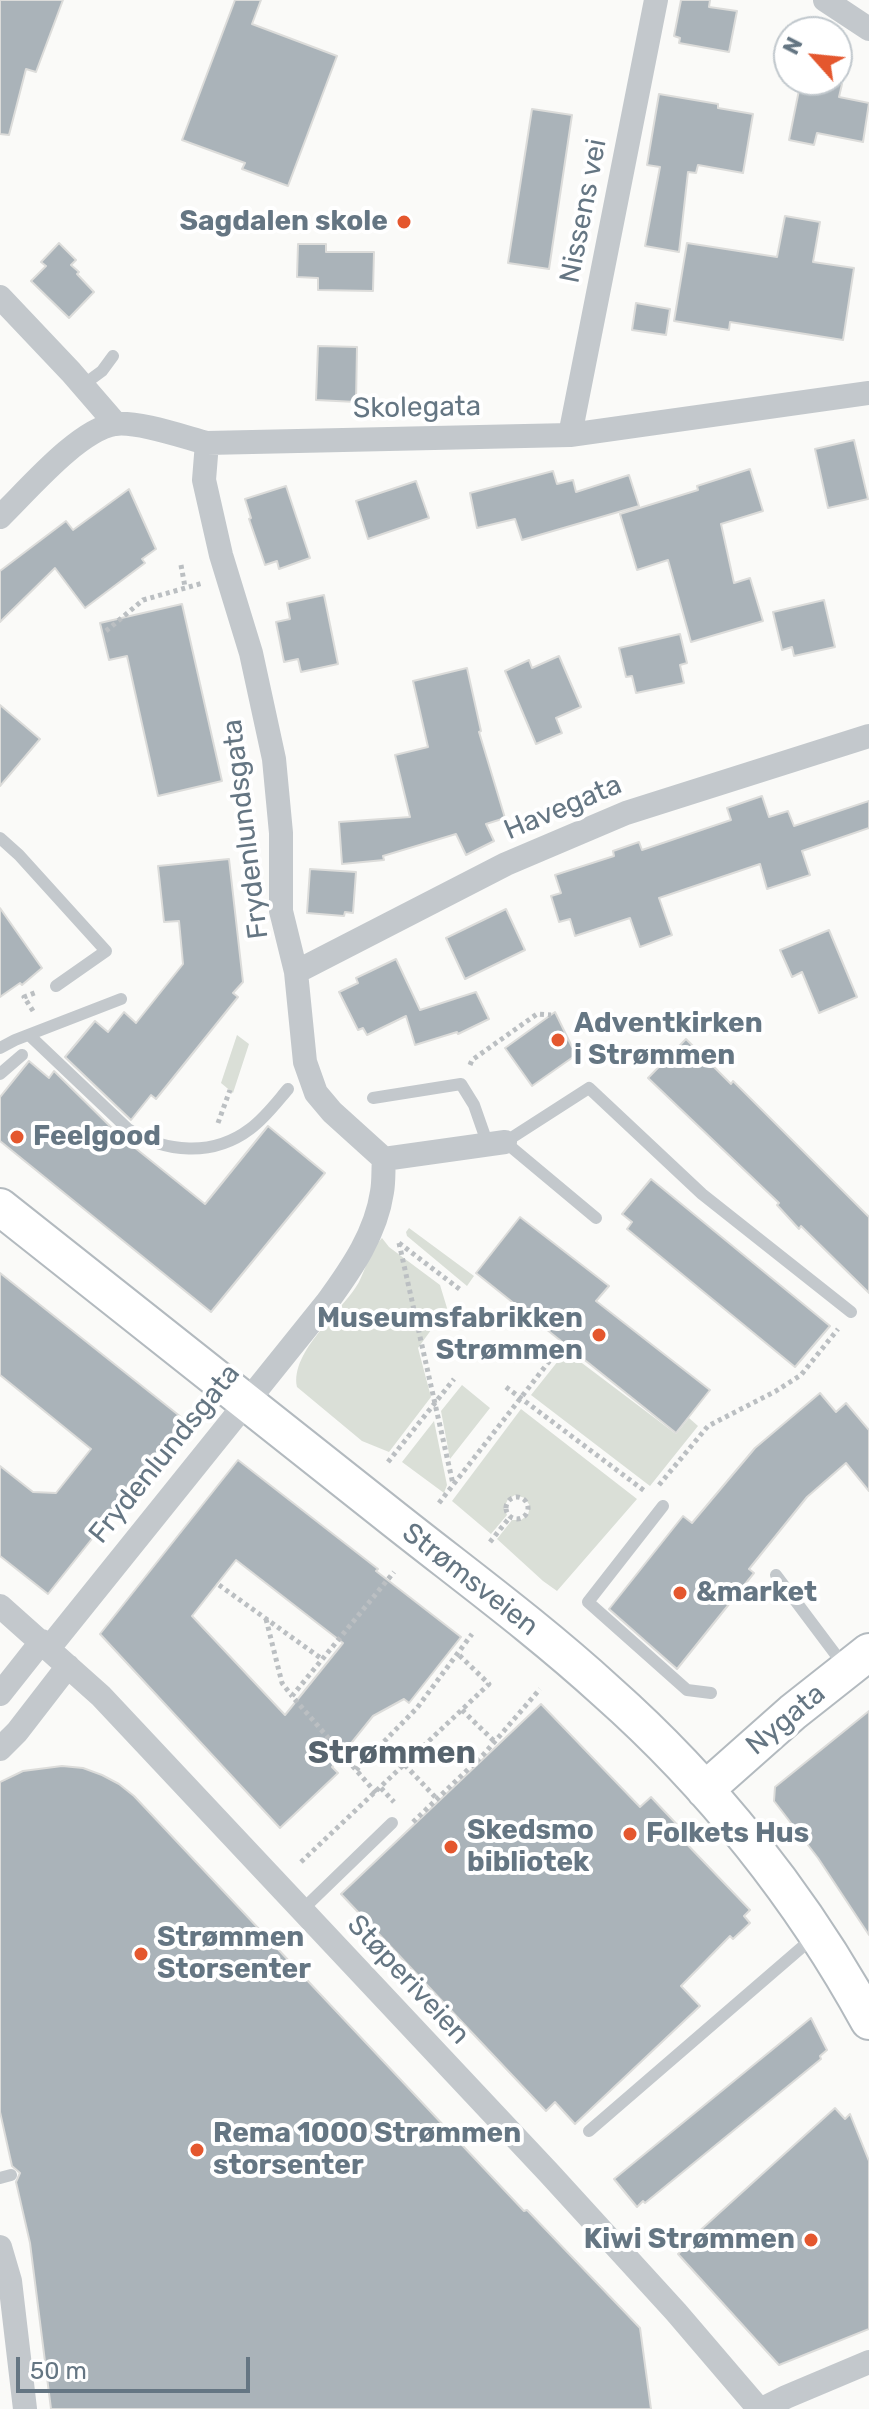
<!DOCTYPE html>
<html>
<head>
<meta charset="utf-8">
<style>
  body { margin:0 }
  #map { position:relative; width:869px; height:2409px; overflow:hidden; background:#fafaf8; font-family:Rubik,sans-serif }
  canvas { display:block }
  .north { position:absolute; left:773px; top:16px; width:80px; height:80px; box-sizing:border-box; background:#fff; border:2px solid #c1c8cd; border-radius:50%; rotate:297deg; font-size:22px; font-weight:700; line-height:32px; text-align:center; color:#657683 }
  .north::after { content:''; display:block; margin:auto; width:28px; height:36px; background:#e4572e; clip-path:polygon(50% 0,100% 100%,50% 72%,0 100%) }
  .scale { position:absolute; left:16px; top:2357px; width:234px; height:36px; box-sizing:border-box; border:4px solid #657683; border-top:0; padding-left:10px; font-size:24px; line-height:28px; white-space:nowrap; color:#657683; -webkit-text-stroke:6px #fff; paint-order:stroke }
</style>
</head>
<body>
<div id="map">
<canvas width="869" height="2409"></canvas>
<div class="north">N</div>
<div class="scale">50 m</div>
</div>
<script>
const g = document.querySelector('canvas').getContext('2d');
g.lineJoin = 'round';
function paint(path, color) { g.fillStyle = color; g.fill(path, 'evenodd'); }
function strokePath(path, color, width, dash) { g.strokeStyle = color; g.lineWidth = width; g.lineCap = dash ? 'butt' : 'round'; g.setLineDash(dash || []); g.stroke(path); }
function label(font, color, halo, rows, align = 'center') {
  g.font = font + ' Rubik,sans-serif'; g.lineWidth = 8; g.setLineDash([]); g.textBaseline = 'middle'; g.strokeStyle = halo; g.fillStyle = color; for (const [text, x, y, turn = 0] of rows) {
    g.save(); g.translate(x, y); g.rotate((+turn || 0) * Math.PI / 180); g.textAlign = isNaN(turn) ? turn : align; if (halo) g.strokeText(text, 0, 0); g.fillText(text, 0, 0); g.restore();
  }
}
paint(new Path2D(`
  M 237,1035 L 249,1044 L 233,1093 L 221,1083 Z
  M 409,1228 L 474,1276 L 467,1286 L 407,1236 L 406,1232 Z
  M 382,1238 L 389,1247 L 440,1285 L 447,1308 L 418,1348 L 431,1397 L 389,1452 L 362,1441 L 297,1387 C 290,1351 342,1312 359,1282 C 366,1268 370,1250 382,1238 Z
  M 566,1351 L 676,1434 L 689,1418 L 698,1426 L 650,1486 L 531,1395 Z
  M 462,1385 L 490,1408 L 450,1459 L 441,1411 Z
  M 521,1409 L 637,1499 L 557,1591 L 543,1581 L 497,1539 L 512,1520 L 521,1520 L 528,1515 L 530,1506 L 525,1498 L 515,1495 L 508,1499 L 504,1508 L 507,1515 L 491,1534 L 452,1501 Z
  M 434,1421 L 447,1485 L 444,1493 L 402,1462 Z`), '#dadfd7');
const building = new Path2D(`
  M 0,0 L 63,0 L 36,72 L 26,69 L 9,135 L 0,134 Z
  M 235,0 L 261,0 L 252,24 L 337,56 L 288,186 L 242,169 L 245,163 L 182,140 Z
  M 681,0 L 710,0 L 709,7 L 737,11 L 729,52 L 679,43 L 680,38 L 674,36 Z
  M 801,80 L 821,80 L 842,84 L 839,97 L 869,103 L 863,142 L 817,133 L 814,145 L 789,140 Z
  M 659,94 L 718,104 L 718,108 L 753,114 L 743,173 L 698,165 L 696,173 L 688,172 L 679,252 L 645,246 L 660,167 L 647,165 Z
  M 532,109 L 572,115 L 549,269 L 508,263 Z
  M 785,216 L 820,222 L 813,262 L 854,268 L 843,340 L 730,322 L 729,330 L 674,321 L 687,243 L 777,257 Z
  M 59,243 L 76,260 L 71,265 L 79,272 L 77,274 L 94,292 L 69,318 L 31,281 L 46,266 L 41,262 Z
  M 298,244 L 326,244 L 326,252 L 374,252 L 373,291 L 318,290 L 318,278 L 297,277 Z
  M 636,303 L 670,309 L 666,335 L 632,330 Z
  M 318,346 L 357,347 L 356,402 L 316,400 Z
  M 854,440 L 868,499 L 828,508 L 815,449 Z
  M 750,469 L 763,511 L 721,524 L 734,583 L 750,578 L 763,621 L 691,642 L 668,560 L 637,570 L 620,514 L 698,490 L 697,486 Z
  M 553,471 L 557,484 L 573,480 L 576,492 L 629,475 L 639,506 L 522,540 L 515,519 L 477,528 L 470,493 Z
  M 416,481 L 429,518 L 368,539 L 356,501 Z
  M 286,486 L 310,558 L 279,569 L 277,561 L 265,565 L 249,519 L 251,518 L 245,499 Z
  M 129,489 L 156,549 L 142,559 L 145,563 L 85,608 L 55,568 L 0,622 L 0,571 L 66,521 L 73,530 Z
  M 324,595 L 338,664 L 301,672 L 298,659 L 284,662 L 276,622 L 290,619 L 287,603 Z
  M 824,600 L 835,647 L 794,656 L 792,647 L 782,650 L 773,612 Z
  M 182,604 L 222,781 L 158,796 L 127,656 L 109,660 L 100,623 Z
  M 680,634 L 687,663 L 680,665 L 684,683 L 636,693 L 632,676 L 626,677 L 619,648 Z
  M 559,656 L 581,707 L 556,718 L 562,733 L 536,744 L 505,671 L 529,660 L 532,668 Z
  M 467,668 L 481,731 L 479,732 L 505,818 L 486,824 L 494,841 L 466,855 L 456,834 L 383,856 L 384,860 L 342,864 L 339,822 L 410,817 L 395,755 L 428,747 L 413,681 Z
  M 0,705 L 40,739 L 0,786 Z
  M 762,796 L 769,817 L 788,811 L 794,826 L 869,801 L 869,828 L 802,851 L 810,875 L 767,889 L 760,864 L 659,898 L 672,935 L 640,947 L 630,918 L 575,936 L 570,919 L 559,922 L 551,896 L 561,893 L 555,875 L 614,856 L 613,851 L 639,842 L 642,850 L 731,820 L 727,808 Z
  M 229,859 L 243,982 L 233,993 L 238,997 L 156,1099 L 151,1095 L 131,1120 L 65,1057 L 95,1021 L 108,1032 L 124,1012 L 136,1023 L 183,964 L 179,921 L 164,922 L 158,866 Z
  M 310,869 L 356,872 L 353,913 L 345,912 L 344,916 L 307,913 Z
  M 0,908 L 42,968 L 22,985 L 20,983 L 0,997 Z
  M 506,909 L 525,950 L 465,979 L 446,938 Z
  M 829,930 L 857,997 L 819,1013 L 802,972 L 792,977 L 780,950 Z
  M 396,959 L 420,1010 L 476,992 L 489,1019 L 458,1034 L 457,1032 L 415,1045 L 406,1016 L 367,1035 L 363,1028 L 358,1030 L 339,992 L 358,983 L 356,978 Z
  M 555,1012 L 576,1055 L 532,1086 L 505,1048 Z
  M 686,1039 L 731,1084 L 733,1081 L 869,1217 L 869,1293 L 801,1226 L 799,1229 L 777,1205 L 779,1203 L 648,1078 Z
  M 29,1061 L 49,1078 L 54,1071 L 119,1135 L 205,1204 L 268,1126 L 325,1173 L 211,1312 L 0,1141 L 0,1097 Z
  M 651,1179 L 830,1326 L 795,1367 L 627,1229 L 632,1222 L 622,1214 Z
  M 520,1217 L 609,1286 L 596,1301 L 710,1390 L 676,1433 L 476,1273 Z
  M 0,1273 L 186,1421 L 48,1594 L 0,1556 L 0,1466 L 33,1492 L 56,1493 L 91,1449 L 0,1375 Z
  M 820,1393 L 836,1412 L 846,1403 L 869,1430 L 869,1491 L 846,1463 L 807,1497 L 749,1569 L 754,1573 L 677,1669 L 609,1609 L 683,1516 L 692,1523 L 755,1448 Z
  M 238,1460 L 378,1569 L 376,1571 L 461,1637 L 409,1703 L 404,1699 L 373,1716 L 332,1767 L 338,1773 L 280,1828 L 100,1634 ZM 236,1560 L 343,1643 L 285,1715 L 192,1616 Z
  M 541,1704 L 640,1807 L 651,1797 L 684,1832 L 680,1837 L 750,1910 L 744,1916 L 750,1923 L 733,1939 L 730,1936 L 681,1986 L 700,2006 L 575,2124 L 555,2102 L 546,2111 L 341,1894 Z
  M 869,1711 L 869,1935 L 818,1858 L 774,1801 L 775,1787 Z
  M 62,1766 L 83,1768 L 102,1775 L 119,1784 L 134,1796 L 524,2211 L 527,2210 L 640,2328 L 651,2409 L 51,2409 L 30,2243 L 16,2182 L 20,2173 L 12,2166 L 0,2112 L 0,1782 L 23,1771 Z
  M 811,2018 L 827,2050 L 820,2056 L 821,2059 L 645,2203 L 643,2201 L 637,2207 L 614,2179 Z
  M 835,2108 L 845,2119 L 850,2114 L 869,2161 L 869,2329 L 779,2365 L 678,2254 L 686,2247 L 684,2245 Z`);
paint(building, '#aab3b9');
strokePath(building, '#dcdcda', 2);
const secondary = new Path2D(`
  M 0,1207 C 129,1308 257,1410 385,1512 C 459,1571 536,1627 606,1691 C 711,1784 802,1898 869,2021
  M 705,1790 L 793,1712 L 869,1652`);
strokePath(secondary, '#b3babf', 40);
strokePath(new Path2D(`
  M 181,565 L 185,587
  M 106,631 L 143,600 L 203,583
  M 33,1011 L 24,997 L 37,992
  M 470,1065 L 472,1060 L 537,1014 L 551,1015
  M 218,1123 L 230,1090
  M 399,1243 L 453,1484
  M 399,1243 L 462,1291
  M 506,1387 L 646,1492
  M 388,1462 L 454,1379
  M 659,1485 L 708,1426 L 776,1391 L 801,1375 L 838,1329
  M506 1508a11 11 0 1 1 22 0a11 11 0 1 1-22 0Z
  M 439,1503 L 558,1350
  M 490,1542 L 510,1517
  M 219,1585 L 322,1659
  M 266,1619 L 282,1683 L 292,1696
  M 462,1710 L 495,1742
  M 405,1765 L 437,1799
  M 356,1770 L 417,1708 L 472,1634
  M 381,1788 L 394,1802
  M 376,1793 L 292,1696 L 394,1572
  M 413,1822 L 484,1754 L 540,1689
  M 301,1862 L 489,1684 L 457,1653`), '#bbbfc2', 5, [4, 4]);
strokePath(new Path2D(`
  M 83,385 L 102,371 L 113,356
  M 0,838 L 19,855 L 106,951 L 56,986
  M 29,1035 L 128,1129 C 165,1153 213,1157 250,1129 C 265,1118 276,1103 288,1089
  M 0,1048 L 15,1040 L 121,999
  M 0,1074 L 22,1055
  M 373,1098 L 461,1084 L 474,1105 L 488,1145
  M 596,1218 L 505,1142 L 589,1088 L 702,1194 L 851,1312
  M 663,1506 L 588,1602 L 687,1690 L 711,1693
  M 776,1575 L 845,1667
  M 302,1910 L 392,1823
  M 589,2131 L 815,1936
  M 0,2178 L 11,2175`), '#c3c8cc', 12);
strokePath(new Path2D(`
  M 825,0 L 869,29
  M 0,297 L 71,372 L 116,424
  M 570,435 L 656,0
  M 0,517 C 27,491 78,430 115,424 C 137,421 184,437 207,443 L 570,435 L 869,393
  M 296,972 L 506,864 L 626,813 L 869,736
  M 384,1159 L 505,1142
  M 0,1606 L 101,1696 L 549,2173 L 676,2312 L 759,2409
  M 49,1648 L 328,1301 C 352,1268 376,1233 382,1192 C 384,1181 383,1170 384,1159 L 332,1112 L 316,1093 L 305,1062 L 296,972 L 281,911 L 281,833 L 274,759 L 251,653 L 221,555 L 204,480 L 207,443
  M 0,1694 L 42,1641
  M 0,1749 L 17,1732 L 68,1666
  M 0,2247 L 10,2281 L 25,2409
  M 762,2409 L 786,2397 L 869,2362`), '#c3c8cc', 24);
strokePath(secondary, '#fff', 36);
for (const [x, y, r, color] of [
  [404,222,8,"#e4572e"],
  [558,1040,8,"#e4572e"],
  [17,1137,8,"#e4572e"],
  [599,1335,8,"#e4572e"],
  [680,1593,8,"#e4572e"],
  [630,1834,8,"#e4572e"],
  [451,1847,8,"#e4572e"],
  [141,1954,8,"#e4572e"],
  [197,2150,8,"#e4572e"],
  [811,2240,8,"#e4572e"]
]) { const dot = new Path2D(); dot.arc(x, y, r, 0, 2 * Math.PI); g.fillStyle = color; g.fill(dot); strokePath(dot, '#fff', 3); }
label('28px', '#657683', '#fff', [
  ["Nissens vei",584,211,-79],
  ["Skolegata",417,408,-1],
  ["Havegata",563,808,-23],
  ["Frydenlundsgata",246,829,-97],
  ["Frydenlundsgata",165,1454,-51],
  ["Strømsveien",470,1580,38],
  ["Nygata",786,1720,-40],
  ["Støperiveien",408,1980,47]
]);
label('bold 28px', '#657683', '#fff', [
  ["Sagdalen skole",388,222,"right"],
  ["Adventkirken",574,1024],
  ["i Strømmen",574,1056],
  ["Feelgood",33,1137],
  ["Museumsfabrikken",583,1319,"right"],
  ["Strømmen",583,1351,"right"],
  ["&market",696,1593],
  ["Skedsmo",467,1831],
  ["bibliotek",467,1863],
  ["Folkets Hus",646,1834],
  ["Strømmen",157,1938],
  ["Storsenter",157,1970],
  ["Rema 1000 Strømmen",213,2134],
  ["storsenter",213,2166],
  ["Kiwi Strømmen",795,2240,"right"]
], 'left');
label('bold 32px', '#57646e', '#fff', [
  ["Strømmen",392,1754]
]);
</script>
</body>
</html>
